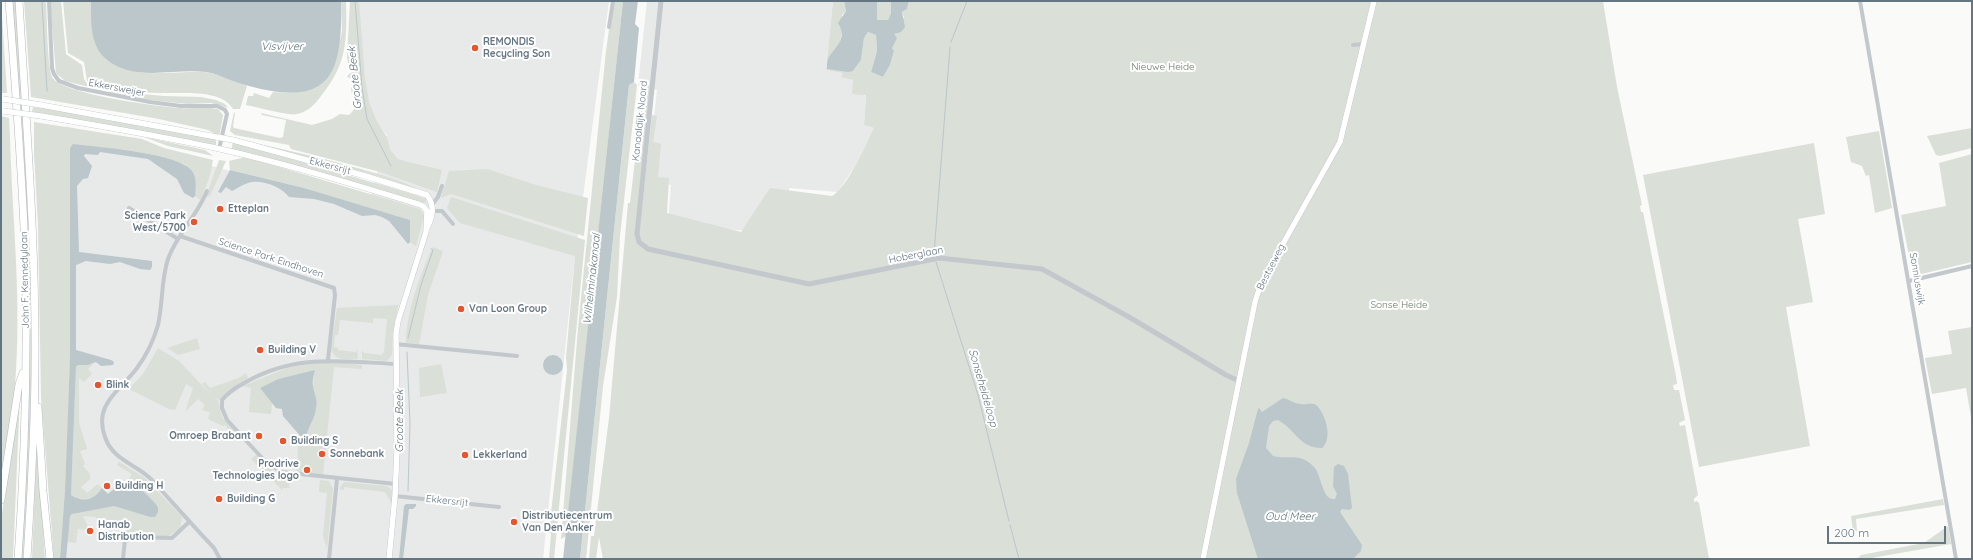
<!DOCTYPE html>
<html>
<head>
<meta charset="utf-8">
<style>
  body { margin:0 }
  #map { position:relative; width:1973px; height:560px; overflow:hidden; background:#fafaf8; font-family:Quicksand,sans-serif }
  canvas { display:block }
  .frame { position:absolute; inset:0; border:2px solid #657683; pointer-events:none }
  .scale { position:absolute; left:1827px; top:526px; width:119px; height:18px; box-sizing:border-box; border:2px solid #657683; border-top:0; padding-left:5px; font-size:12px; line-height:14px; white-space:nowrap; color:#657683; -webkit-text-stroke:3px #fff; paint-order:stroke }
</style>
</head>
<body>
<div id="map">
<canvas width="1973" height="560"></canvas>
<div class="frame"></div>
<div class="scale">200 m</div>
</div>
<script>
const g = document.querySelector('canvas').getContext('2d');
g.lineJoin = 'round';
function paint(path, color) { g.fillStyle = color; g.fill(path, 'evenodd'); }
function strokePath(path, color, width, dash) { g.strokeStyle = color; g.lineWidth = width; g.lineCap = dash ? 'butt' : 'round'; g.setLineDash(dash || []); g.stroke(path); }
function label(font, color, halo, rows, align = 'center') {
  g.font = font + ' Quicksand,sans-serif'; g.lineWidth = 4; g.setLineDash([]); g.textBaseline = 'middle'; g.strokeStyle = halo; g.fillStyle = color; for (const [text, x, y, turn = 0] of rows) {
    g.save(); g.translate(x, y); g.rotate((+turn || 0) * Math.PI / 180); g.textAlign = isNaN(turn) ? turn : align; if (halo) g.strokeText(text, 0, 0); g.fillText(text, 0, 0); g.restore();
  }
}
paint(new Path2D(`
  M 355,1 L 609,1 L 574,265 L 543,559 L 52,559 L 59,509 L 61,158 L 66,126 L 227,170 L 369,203 L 387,135 L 364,110 Z
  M 647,1 L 833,1 L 826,70 L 843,73 L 841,77 L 854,80 L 866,98 L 864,125 L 874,128 L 856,164 L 838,192 L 789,188 L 789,191 L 750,231 L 668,225 L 671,185 L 647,181 L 657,90 L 638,85 Z`), '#e8e9e9');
paint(new Path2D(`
  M 1,1 L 7,93 L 1,93 Z
  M 12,1 L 16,1 C 24,129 32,256 31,384 C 30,442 27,501 23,559 L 20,559 L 28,353 Z
  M 24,1 L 46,1 C 47,17 47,65 52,77 C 60,94 161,107 181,108 C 193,109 206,106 218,109 L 223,115 L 220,133 L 217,135 L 208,130 L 159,119 L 31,97 Z
  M 50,1 L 61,1 L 66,54 L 82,65 L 84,79 L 89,87 L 65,81 L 56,73 Z
  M 63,1 L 91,1 C 91,55 108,75 164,73 C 177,73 190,71 204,72 C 218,73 233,81 247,86 L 240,109 L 233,109 C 221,88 180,94 161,93 C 139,92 111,92 90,85 L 87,81 L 84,62 L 68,53 Z
  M 341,1 L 346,1 C 347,41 347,64 321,96 C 315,104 308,112 297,114 C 287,116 258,107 246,105 L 248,96 L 253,96 L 254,93 L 269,98 L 273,92 L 291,93 L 317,87 L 337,56 L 342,31 Z
  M 350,1 L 359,1 L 365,79 L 369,102 L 377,122 L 387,137 L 390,150 L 398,159 L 404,161 L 442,170 L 437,192 L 380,172 L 291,149 L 289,145 L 235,135 L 230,131 L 234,112 L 235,113 L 233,126 L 234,128 L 280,138 L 283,137 L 286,120 L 262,115 L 261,113 L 312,125 L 332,119 L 340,114 L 349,115 C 356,109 356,104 355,96 L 352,94 L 351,88 L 354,84 L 353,79 L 347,77 L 349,74 L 355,71 L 355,67 L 348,63 L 347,57 Z
  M 613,1 L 623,1 L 566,536 L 561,539 L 578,328 L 606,51 Z
  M 833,1 L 844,1 L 846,11 L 842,15 C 842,25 843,38 838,47 C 833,56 830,57 827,69 L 853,71 L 861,60 L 864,38 L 868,32 L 876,35 L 877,51 L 871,72 L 883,77 L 890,65 L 894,51 L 892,48 L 894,34 L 904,17 L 902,12 L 907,9 L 909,1 L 1603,1 L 1617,87 L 1642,205 L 1640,206 L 1641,212 L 1643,212 L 1676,376 L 1677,384 L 1673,385 L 1674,390 L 1679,390 L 1685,420 L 1679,423 L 1680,426 L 1685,425 L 1698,495 L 1694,499 L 1694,502 L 1697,501 L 1699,503 L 1709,559 L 603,559 L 599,537 L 596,559 L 589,559 L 591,536 L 594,536 L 609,418 L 628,203 L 630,203 L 643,92 L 648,85 L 650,85 L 642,207 L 652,115 L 657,116 L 653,142 L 661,144 L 658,177 L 669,178 L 667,213 L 741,232 L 770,188 L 832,196 C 848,187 865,145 874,128 L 864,125 L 866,98 L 865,95 L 852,94 L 853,80 L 841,77 L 843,73 L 826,70 Z
  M 877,1 L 891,1 L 891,13 L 888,20 L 877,20 Z
  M 634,82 L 637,85 L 620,236 L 617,297 L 603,386 L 586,559 L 580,559 L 629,85 Z
  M 107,91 L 164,96 L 201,97 L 216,100 L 225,104 L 228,108 L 211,103 L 187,104 L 150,100 Z
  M 33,107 L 70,111 L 216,139 L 216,145 L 32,112 Z
  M 1,116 L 9,118 L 10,137 C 12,214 21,293 16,370 C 14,408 7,444 1,481 Z
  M 34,122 L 142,139 L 164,148 L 213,160 L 210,175 L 201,200 L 195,196 L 196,184 L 185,164 L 135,152 L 73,144 L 70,148 L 70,358 L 65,490 L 60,559 L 54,559 L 41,398 L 38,225 L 34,154 Z
  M 1972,128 L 1972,148 L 1940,156 L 1936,155 L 1927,136 Z
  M 1879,131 L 1892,208 L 1875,213 L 1869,175 L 1866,176 L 1862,166 L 1851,162 L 1846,137 Z
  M 144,137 L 205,150 L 213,156 L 168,146 Z
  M 235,139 C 278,148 320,157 361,169 C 382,175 404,181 422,191 Z
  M 233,142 L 416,195 L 426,199 L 426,202 L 423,203 L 231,151 Z
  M 1814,143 L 1825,214 L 1798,219 L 1813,302 L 1786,307 L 1810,446 L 1699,467 L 1643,175 Z
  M 1972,154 L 1972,262 L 1913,276 L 1901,215 L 1946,206 L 1939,163 Z
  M 246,157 L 420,209 L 424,216 L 416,246 L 410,242 L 410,220 L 304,188 L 230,170 L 229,161 Z
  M 219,160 L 226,161 L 210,196 L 206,197 Z
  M 487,169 L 536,185 L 588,198 L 584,236 L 451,194 L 441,198 L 449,171 Z
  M 451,197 L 585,240 L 554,559 L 549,559 L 551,534 L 549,531 L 567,370 L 566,357 L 575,256 L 460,223 L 447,208 Z
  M 433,247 L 443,251 L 428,295 L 419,344 L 406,343 C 406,313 420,274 433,247 Z
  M 398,305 L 393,333 L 392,355 L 387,361 L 362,359 L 362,350 L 364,353 L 381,355 L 384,352 L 387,319 L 373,318 L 373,323 L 340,320 L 338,335 L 335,335 L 334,347 L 338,348 L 338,350 L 356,352 L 357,349 L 358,358 L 356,359 C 345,359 336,361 331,350 L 337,308 Z
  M 1972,327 L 1972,423 L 1966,388 L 1932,394 L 1925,358 L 1952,354 L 1948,331 Z
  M 197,338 L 200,349 L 178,355 L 167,348 Z
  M 158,348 L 179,361 L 213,397 L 218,400 L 222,417 L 240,438 L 238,440 L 225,425 L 223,426 L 208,419 L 210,412 L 202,410 L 205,405 L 198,399 L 185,412 L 193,388 L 186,384 L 175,410 L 169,409 L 129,389 L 143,374 Z
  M 325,361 L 362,365 L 362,369 L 334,367 L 323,475 L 294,472 L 297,468 L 298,446 L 306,439 L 308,427 L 312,422 L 316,408 L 313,386 L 315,370 L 278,379 L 260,388 L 272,403 L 271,414 L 249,412 L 251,388 L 243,386 L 287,368 Z
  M 93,364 L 88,369 L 92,374 L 84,382 L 79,378 L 79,423 L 87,449 L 80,451 L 85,464 L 83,466 L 90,474 L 90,479 L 81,487 L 87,493 L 98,484 L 102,488 C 94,500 85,502 71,495 L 76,367 L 78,365 Z
  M 441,364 L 447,393 L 420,397 L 419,368 Z
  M 246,373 L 248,378 L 226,393 L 220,400 L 213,397 L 202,384 L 205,382 L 210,388 L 239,378 Z
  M 20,394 L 13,559 L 1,559 L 1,520 Z
  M 37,434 L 45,559 L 32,559 Z
  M 256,455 L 271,469 L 290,477 L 289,488 L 283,488 L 282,490 L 251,459 Z
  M 119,462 L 145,478 L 182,517 L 180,528 L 167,537 L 124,533 L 120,528 L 100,525 L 96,517 L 83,516 L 87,524 L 87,530 L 78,529 L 76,543 L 67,542 L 70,516 L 78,511 L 114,506 L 150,517 L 157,505 L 138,487 L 127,483 L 132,474 L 117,465 Z
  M 320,480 L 329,481 L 333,489 L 327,549 L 323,536 L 327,493 L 319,492 Z
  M 344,482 L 387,486 L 392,490 L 392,504 L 385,492 L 344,487 L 344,490 L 339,489 Z
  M 1943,499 L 1944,505 L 1856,519 L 1857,531 L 1853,531 L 1851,516 Z
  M 1948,526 L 1951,544 L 1866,559 L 1857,559 L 1861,555 L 1924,543 Z`), '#dadfd7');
paint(new Path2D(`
  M 91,1 L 341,1 C 343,75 330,108 249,86 C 234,83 220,74 206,72 C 174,68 132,83 105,58 C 90,45 91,20 91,1 Z
  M 623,1 L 638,1 L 635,24 L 639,28 L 634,82 L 629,85 L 580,559 L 563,559 Z
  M 844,1 L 877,1 L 877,20 L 888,20 L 891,13 L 891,1 L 909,1 L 907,9 L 902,12 L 905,27 L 901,32 L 894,34 L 897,38 L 892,48 L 894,51 L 890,65 L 883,77 L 871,72 L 877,51 L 876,35 L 868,32 L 864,38 L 861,60 L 853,71 L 848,72 L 827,69 C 827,66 827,62 828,59 C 833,48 849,40 838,23 L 846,11 Z
  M 73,144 C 97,147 179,153 192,171 C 197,178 196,188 195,196 L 193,198 L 184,193 L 177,179 L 148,159 L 100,152 L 98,155 L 85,154 L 84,156 L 92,166 L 88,178 L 83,179 L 77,186 L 79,252 L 152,261 L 152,267 L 150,270 L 140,269 L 120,262 L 110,264 L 86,261 L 76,265 L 76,350 L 111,360 L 114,362 L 113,365 L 101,366 L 96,362 L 88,365 L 78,365 L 76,367 L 71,495 C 84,503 94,500 102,488 L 108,494 L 115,488 L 114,485 C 130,479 140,488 151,499 C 155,503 159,506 158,512 L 155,517 L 150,517 L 114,506 L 72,514 L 70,516 L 66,559 L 60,559 L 65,490 L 70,358 L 70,148 Z
  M 230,170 L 304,188 L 410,220 L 410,242 L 408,244 L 389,221 L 382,217 L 375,215 L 362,216 L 334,204 L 314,199 L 289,197 C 282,187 263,180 252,182 C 245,183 238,188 232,191 L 226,187 L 221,193 L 218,192 Z
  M543 365a10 10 0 1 1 20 0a10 10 0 1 1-20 0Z
  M 315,370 C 314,375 312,381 313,386 C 314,394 318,400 316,408 C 315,420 307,427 306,439 L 302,438 L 283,416 L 282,409 L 276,408 L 260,388 L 278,379 Z
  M 1283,398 C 1289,399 1294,404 1301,404 C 1305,405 1312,402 1316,405 C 1326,414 1333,439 1322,448 C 1299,448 1296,430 1278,420 L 1273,421 L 1269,426 L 1266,448 L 1273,456 C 1290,460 1300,452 1314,467 C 1322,476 1322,501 1335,499 L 1337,494 L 1333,486 L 1334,467 L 1338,464 L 1344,466 L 1348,474 L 1352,508 L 1349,510 L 1342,509 L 1340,512 L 1362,545 L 1361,551 L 1353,559 L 1258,559 L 1237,493 L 1236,479 L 1249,443 L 1258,409 L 1259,408 L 1262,412 Z
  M 406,504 L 416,504 L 416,506 L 413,509 L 409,509 L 403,559 L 399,559 L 404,506 Z`), '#bbc7cb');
strokePath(new Path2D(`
  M 42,1 L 47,91
  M 355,1 L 362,87 L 367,119 L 391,166
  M 951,42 L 967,1
  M 934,254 L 950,47
  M 936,262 L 978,395 L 1009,521
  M 408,338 L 421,285 L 433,250 L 431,249
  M 407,352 L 410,423 L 408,491
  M 1010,525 L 1019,559`), '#bbc7cb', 1);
const secondary = new Path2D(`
  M 41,105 L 233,140 L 362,175 L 427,195 C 435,206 433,216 427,228
  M 41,116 C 101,126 161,136 220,149 C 287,164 352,184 418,204 L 423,206 L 427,211 L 426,232 L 398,321 L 396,334 L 397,451 L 395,496 L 389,559
  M 1203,559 L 1255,302 L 1261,283 L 1340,142 L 1374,1`);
const motorway = new Path2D(`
  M 9,1 C 15,84 22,168 25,251 C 28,354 25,457 18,559
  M 19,1 C 26,121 36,242 35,363 C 35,428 31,494 27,559
  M 38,407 L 43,491 L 50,559
  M 1,500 L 19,384 L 23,373`);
strokePath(secondary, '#b3babf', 6);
strokePath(motorway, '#b4b9bd', 8);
strokePath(new Path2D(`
  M 49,1 L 52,68 L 54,74 L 59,81 L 78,88 L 150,102 L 181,106 L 217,106 L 225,110 L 227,114 L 219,149
  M 1860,1 L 1956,559
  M 609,27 L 613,1
  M 1353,45 L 1364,44
  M 207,191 C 197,216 177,234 168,259 C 161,280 163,303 158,325 C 154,339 146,356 137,368 C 120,391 93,404 105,437 C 113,461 137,464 153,481 C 173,503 193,526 214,548 L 220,559
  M 431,206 L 438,197 L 442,186
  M 129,208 L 178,239
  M 430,211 L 442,211 L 453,224
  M 180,236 L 334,288 L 335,295 L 328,360
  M 1909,281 L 1972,266
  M 395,344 L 517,356
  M 395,364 C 341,361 295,354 246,382 C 237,387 228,392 222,400 L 222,408 L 227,420 L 263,459 L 281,472 L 396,484
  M 395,496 L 499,507
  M 123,559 L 125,539 L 128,537 L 172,538 L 189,522
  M 329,559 L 337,479`), '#c3c8cc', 4);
strokePath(new Path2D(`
  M 661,1 L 637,234 L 639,242 L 648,249 L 809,284 L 939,258 L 1042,269 L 1129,317 L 1226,375 L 1239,381`), '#c3c8cc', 5);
strokePath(secondary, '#fff', 5.5);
strokePath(motorway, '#fff', 7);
const secondaryBridge = new Path2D(`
  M 3,99 L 41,105
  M 3,111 L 41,116`);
strokePath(secondaryBridge, '#b3babf', 6, []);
strokePath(secondaryBridge, '#fff', 5.5);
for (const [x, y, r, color] of [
  [475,48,4,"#e4572e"],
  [220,209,4,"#e4572e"],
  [194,222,4,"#e4572e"],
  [461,309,4,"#e4572e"],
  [260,350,4,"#e4572e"],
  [98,385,4,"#e4572e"],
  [259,436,4,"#e4572e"],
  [283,441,4,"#e4572e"],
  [322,454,4,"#e4572e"],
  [465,455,4,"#e4572e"],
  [307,470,4,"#e4572e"],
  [107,486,4,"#e4572e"],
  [219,499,4,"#e4572e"],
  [514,522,4,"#e4572e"],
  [90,531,4,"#e4572e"]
]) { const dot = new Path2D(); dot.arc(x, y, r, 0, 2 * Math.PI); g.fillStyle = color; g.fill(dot); strokePath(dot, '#fff', 1.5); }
label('bold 10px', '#657683', '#fff', [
  ["REMONDIS",483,42],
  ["Recycling Son",483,54],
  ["Etteplan",228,209],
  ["Science Park",186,216,"right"],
  ["West/5700",186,228,"right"],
  ["Van Loon Group",469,309],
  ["Building V",268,350],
  ["Blink",106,385],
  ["Omroep Brabant",251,436,"right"],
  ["Building S",291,441],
  ["Sonnebank",330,454],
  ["Lekkerland",473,455],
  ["Prodrive",299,464,"right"],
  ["Technologies logo",299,476,"right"],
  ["Building H",115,486],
  ["Building G",227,499],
  ["Distributiecentrum",522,516],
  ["Van Den Anker",522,528],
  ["Hanab",98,525],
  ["Distribution",98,537]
], 'left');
label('10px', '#687a64', '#fff', [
  ["Nieuwe Heide",1163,67],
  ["Sonse Heide",1399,305]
]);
label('10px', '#657683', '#fff', [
  ["Ekkersweijer",117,88,11],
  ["Kanaaldijk Noord",640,121,-84],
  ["Ekkersrijt",330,166,15],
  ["Hoberglaan",916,255,-11],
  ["Science Park Eindhoven",271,258,18],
  ["Bestseweg",1271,267,-63],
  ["Sonniuswijk",1917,279,80],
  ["John F. Kennedylaan",25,280,-91],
  ["Ekkersrijt",447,501,6]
]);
label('italic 11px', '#60757c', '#fff', [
  ["Visvijver",282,47],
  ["Groote Beek",355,78,-96],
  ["Wilhelminakanaal",592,279,-84],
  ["Sonseheideloop",983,388,74],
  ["Groote Beek",400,421,-90],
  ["Oud Meer",1290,517]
]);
</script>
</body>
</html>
